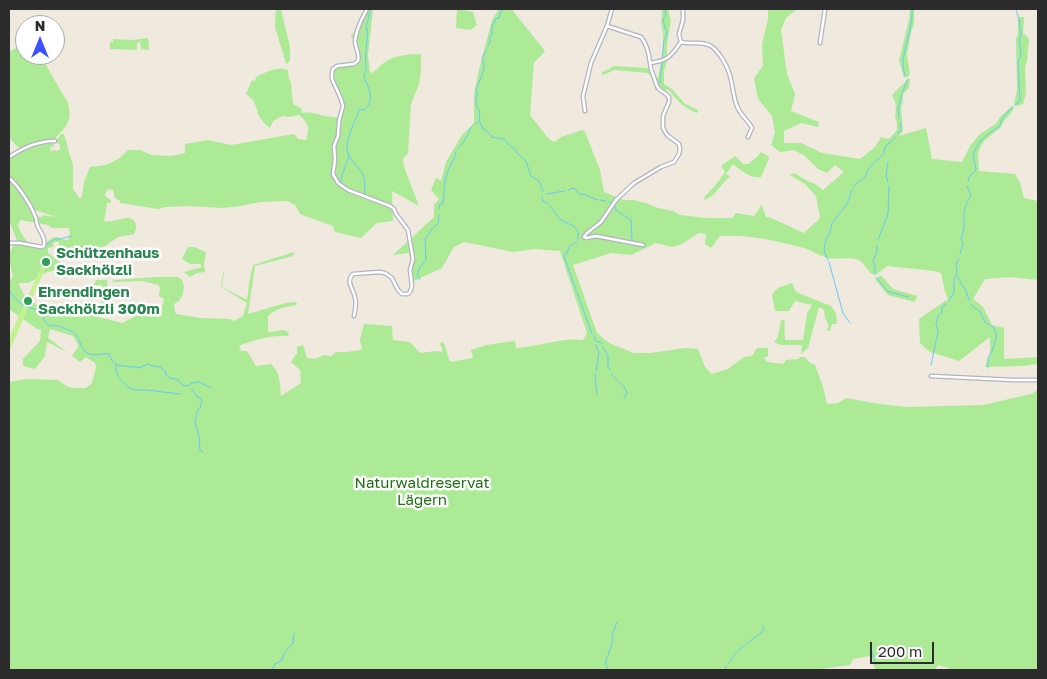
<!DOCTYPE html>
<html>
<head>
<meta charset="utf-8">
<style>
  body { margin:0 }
  #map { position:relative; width:1047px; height:679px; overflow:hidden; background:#efe9de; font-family:"Golos Text",sans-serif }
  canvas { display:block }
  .frame { position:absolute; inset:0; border:10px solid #2c2c2c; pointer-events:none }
  .north { position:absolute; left:15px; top:15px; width:50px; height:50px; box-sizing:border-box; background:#fff; border:1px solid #ababab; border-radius:50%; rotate:0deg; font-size:14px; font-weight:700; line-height:20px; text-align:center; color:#2c2c2c }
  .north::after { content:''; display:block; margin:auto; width:18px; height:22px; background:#3b51ff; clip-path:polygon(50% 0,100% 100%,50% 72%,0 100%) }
  .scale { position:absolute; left:870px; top:642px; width:64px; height:22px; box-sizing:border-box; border:2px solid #2c2c2c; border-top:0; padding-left:6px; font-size:15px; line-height:18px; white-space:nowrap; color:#2c2c2c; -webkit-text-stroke:4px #fff; paint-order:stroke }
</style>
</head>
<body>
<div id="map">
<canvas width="1047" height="679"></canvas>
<div class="frame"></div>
<div class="north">N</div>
<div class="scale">200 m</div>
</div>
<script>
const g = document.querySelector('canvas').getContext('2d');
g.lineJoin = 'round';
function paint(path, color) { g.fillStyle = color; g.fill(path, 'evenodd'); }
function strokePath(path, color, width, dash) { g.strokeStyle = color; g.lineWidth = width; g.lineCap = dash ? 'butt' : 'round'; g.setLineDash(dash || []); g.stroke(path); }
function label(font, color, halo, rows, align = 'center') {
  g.font = font + ' "Golos Text",sans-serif'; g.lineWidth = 5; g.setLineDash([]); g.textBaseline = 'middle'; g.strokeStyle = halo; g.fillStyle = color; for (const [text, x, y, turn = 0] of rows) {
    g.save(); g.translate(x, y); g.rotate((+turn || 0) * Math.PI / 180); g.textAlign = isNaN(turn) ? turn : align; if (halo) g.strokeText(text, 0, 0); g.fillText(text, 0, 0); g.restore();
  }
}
paint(new Path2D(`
  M 276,9 L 281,9 L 281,10 L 290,46 L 290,61 L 286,64 L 275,27 Z
  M 367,9 L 373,9 L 368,55 L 370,72 L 372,73 C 377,70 380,65 385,62 C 395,55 409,54 421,54 L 421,70 L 419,84 L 411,104 L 408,153 L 403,159 L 404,167 L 419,206 L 392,191 L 393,221 L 377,223 L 361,238 L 335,232 L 333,226 L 300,214 L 295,205 L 287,201 L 260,202 L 240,206 L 223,208 L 188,206 L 166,207 L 158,209 L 120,203 L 120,201 L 115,198 L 113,190 L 108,189 L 105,194 L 106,197 L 111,200 L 111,203 L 107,203 L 104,221 C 113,224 130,212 135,222 C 137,227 136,230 134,234 L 118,237 L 102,248 L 96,255 L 86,258 L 58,250 L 59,242 L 54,242 L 53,247 L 48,248 L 48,253 L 65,266 L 65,269 L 62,270 L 55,270 L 45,273 L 29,283 L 18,283 L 26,298 L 53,314 L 94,313 C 105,307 102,296 102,285 L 94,285 L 96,280 L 107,280 L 108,305 L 98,317 L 122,323 L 152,308 L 161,310 L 164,299 L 159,296 L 160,288 L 159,285 L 142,281 L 112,282 L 114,280 L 155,277 L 178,277 L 182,280 L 184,287 L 183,294 L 179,301 L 174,304 L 175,312 L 176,314 L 201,318 L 230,319 L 234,321 L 243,316 L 247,303 L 221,287 L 223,273 L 224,272 L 222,287 L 247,300 L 250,277 L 253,265 L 294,252 L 293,256 L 255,266 L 248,314 L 286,303 L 295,302 L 297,303 L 296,305 C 286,307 276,308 268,316 L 268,331 L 269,332 L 283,330 L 289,332 L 288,336 C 272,335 254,340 239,346 L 241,351 L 247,351 L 256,366 L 271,364 C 280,372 280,384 281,396 L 301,383 L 300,370 L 291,362 L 297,353 L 297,347 L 303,345 L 307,358 L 315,359 L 324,355 L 331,356 L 336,352 L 346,352 L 362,350 L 360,339 L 364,324 L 392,326 L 393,340 L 410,342 L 420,353 L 435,351 L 442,352 L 442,348 L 440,345 L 441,342 L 444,343 L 450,362 L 473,358 L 471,350 L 486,345 L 515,341 L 516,348 C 538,347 562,337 583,340 L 587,333 L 560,251 L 535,249 L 513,252 L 464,242 L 454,247 L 442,268 L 414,281 L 409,253 L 393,255 L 434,217 L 434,205 L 439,199 L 431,190 L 436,178 L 441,181 L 446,162 L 462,135 L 474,123 L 474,94 L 479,70 L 492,20 L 499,9 L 513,9 L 513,11 L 545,51 L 534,63 L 530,115 L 548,138 L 554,142 L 561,137 L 582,130 L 585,132 L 600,170 L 604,192 L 624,200 L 634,200 L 646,203 L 658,208 L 673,211 L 680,215 L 707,218 L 732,218 L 736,213 L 754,216 L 762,205 L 766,217 L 769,217 L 804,233 L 820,218 L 816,196 L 805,184 L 790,175 L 794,173 L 809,182 L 814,183 L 823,190 L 844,172 L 835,165 L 827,173 L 818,169 L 805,156 L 794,150 L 780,152 L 771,145 L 775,132 L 772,116 L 758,99 L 754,78 L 763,66 L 762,44 L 768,19 L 768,9 L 797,9 L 786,18 L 781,30 L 787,74 L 795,94 L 791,111 L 819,122 L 818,127 L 801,123 L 784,131 L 784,143 L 801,143 L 822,153 L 860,159 L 875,147 L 881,137 L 889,139 L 897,130 L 897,122 L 895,118 L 896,104 L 892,95 L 905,82 L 906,80 L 910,79 L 909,88 L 903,94 L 903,102 L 901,107 L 903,131 L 899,136 L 926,128 L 932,159 L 962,162 L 970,146 L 980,134 L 997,123 L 1000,117 L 1012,106 L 1014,108 L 1011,113 L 1004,121 L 1000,128 L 985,140 L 981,146 L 978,153 L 979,171 L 1015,174 L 1020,183 L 1024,198 L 1038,201 L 1038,280 L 1010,277 L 985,279 L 973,299 L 983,307 L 992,325 L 1004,328 L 1004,359 L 1038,357 L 1038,364 L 1021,366 L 985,367 L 990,353 L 990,337 L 959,361 L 930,352 L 920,343 L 919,319 L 948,299 L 945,292 L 941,273 L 934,271 L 887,266 L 881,271 L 875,275 C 867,273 866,264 859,260 C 849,256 838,260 828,258 C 822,257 811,250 804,248 C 777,241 748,234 720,236 L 711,248 L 705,244 L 706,234 L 699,233 L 682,244 L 672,247 L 656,243 L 631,255 L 611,253 L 573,265 L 597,333 L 609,343 L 634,353 L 650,353 L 685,348 L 698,349 L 705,367 L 712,374 L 728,369 L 744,357 L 752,356 L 757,348 L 768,348 L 768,356 L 764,358 L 767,362 L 783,364 L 786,360 L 798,359 L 800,357 L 805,357 L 809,362 L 815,365 L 823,387 L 827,404 L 838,403 L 846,398 L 879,404 L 908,407 L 983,405 L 1031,394 L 1038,390 L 1038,670 L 951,670 L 951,669 L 938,665 L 935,670 L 876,670 L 869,656 L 853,659 L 850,665 L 821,669 L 819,670 L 9,670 L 9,382 L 26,379 L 58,380 C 68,389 73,388 86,388 L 92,383 L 96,367 L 95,363 L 86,357 L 80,362 L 72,356 L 79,346 L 73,336 L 50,329 L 48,338 L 67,352 L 47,342 L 45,356 L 35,369 L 23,366 L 23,359 L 40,341 L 41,330 L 37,329 L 9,309 L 9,279 L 11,280 L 13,276 C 9,258 5,256 17,241 L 11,225 L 9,224 L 9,208 L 11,207 L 9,207 L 9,179 L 15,183 L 33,216 L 42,217 L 43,215 L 56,217 L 32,209 L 16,183 L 9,178 L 9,158 C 22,149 37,143 53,141 L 54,146 L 50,147 L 51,151 L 55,150 L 56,151 L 60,150 L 60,145 L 56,141 L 61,134 L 64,134 L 73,166 L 73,189 L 80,199 L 82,196 L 84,182 L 90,167 L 106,165 L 120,158 L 128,150 L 140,150 L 151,155 L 171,156 L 185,153 L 185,144 L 208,140 L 231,145 L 294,134 L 298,139 L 306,140 C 310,127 309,124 299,115 L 289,117 L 282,116 L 273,121 L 270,128 L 265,124 L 259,116 L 254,101 L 246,94 L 252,80 L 255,81 L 256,77 C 266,72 277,66 288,70 L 289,79 L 291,83 L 293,104 L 301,108 L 302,113 C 316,111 321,117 333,117 C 336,118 339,117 342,116 C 348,99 342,99 336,85 C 335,81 334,76 333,72 C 338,64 345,64 354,63 C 363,54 359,49 353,38 L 351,37 L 352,34 L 355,33 C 358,24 363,18 367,9 ZM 20,220 L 48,225 L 52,228 L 69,228 L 70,234 L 68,240 C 65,240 63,239 60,238 C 51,235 48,243 41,247 C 26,244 24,239 18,226 Z
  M 457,9 L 473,12 L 477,25 L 471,30 L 456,28 Z
  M 661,9 L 668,9 L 671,21 L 667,44 L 667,61 L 664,71 L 664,84 L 673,90 L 684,103 L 698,110 L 697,113 C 683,107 678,102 669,90 L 655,90 L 652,78 L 648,73 L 615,70 L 603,75 L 601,73 L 614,66 L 648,68 L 658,78 L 663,51 L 663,34 L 661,21 L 662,13 Z
  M 910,9 L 914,9 L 914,24 L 911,32 L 907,54 L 910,75 L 904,78 L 899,60 L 909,20 Z
  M 1018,17 L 1024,17 L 1023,33 L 1029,39 L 1027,61 L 1025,67 L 1026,93 L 1023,104 L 1018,106 L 1015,106 L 1014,103 L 1017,91 L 1016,39 L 1018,33 Z
  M 148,38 L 149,50 L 141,49 L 140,42 L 137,43 L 137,50 L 110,49 L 110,42 L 113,42 L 113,39 L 132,40 Z
  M 25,43 L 25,55 L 40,55 L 68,103 C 73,123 65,127 54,140 L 42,142 L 20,149 L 9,138 L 9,52 Z
  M 761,152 L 768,156 L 769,159 L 761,177 C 751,179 743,172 734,165 L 732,165 L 726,174 L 730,176 C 721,184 714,198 704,200 L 705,196 L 714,187 L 725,172 L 721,166 L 735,156 L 743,164 L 748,164 L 757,157 Z
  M 188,247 L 194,247 L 206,252 L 204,264 L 205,272 L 197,273 L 190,277 L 184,272 L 202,267 L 200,264 L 190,264 L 182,259 Z
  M 881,275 L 893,289 L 917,296 L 915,302 L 888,295 L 875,279 Z
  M 792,283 L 796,292 L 831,306 L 836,313 L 837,324 L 832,324 L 830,331 L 826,330 L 829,326 L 825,318 L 824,310 L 819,307 L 808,348 L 801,354 L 802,345 L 781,345 L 774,342 L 778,337 L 781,320 L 785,320 C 784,327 785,332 785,340 L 803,340 L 807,313 L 812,305 L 795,301 L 789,311 L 775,311 L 772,294 L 778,288 Z`), '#acea96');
paint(new Path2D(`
  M 43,263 L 47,264 L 9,352 L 9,338 Z`), '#c2f291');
strokePath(new Path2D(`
  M 488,46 L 490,42 L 490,37 L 492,35 L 492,25 L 495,22 L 495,19 L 499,18 L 502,9
  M 662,59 C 663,52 663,46 664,40 C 666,38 667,34 667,30 L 665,29 C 666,24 660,20 666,16 L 665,9
  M 366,71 C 366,65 365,59 366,53 C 366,44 369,34 366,26 C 369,21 368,15 371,9
  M 906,76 C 898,64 908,42 910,29 C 912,22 912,16 912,9
  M 660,83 L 662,63
  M 1015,105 L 1020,101 L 1018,62 L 1021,55 L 1019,41 L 1021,34 L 1019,20 L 1016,9
  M 899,119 C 896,107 903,91 908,79
  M 480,122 L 483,129 L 486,130 L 492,137 L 504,139 L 509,145 L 514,148 L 518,154 L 526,161 L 531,176 L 539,181 L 543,191
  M 474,125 L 480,121 L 479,117 L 480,112 C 476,105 474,100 478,93 L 476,90 C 479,79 488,69 482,59 L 486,50
  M 898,134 L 901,130 L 900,123
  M 458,149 L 465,140 L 470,129 L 472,127
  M 884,153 L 885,147 L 896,137
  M 888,162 L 886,176 L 888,182
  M 968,182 L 969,177 L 976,170 C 976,165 972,158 974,153 C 977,141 990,132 1000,126 C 1000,118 1008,112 1013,107
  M 341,183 L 341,178 L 349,156
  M 853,187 C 857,182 862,181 866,176 C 866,175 866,173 867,172 C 871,164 878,159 884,154
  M 568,190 L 574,188 L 579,194 C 588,194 590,198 598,200
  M 547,194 L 565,191
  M 365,195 C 364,189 366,181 363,175 C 359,166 347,159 347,148 C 346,138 356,120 359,110 L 359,109 L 363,110 C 376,103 369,88 364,77 L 365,73
  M 542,197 L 543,201 L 548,204
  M 600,200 L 606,201
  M 609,202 L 612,203
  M 614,205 L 617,211 L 631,220 L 632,242
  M 550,206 C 554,210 556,215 560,219 C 569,226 580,224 578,239
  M 439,209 L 440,204 L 443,203 C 445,193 443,183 447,174 C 449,166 455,160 456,152
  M 878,240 L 888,214 L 889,186
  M 46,245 L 55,239 L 60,239 L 71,236
  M 565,254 L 564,256 L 576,290
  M 566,254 L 570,246 L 577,242
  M 960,254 L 963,243 L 961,238 C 966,227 963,224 964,214 C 964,207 968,201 971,195 L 967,186
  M 828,260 L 825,254 L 824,249 L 826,239 L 830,232 L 832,223 L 847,204 L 852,190
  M 829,262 L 843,313 L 850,323
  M 875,274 L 875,266 L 873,261 L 877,251 L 877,246
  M 957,276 L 966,291 L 969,300
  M 877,278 L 887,291 L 908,297
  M 420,280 L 417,275 L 420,267 L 426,260 L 425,239 L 432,229 L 438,224 L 439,215
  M 9,290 C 16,302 25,308 39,310 C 41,314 44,320 47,324 C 51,327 54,325 59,326 C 63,328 69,330 73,332 C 81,338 80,351 89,354 C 95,356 103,353 109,354 C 113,364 115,365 125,366 C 130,367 133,367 138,367 L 139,368 L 148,364 L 153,366 L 160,367 L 165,371 L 165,373 L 166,373 L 166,375 L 170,378 L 178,380 L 183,385 L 187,386 L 192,383 L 199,382 L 211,388
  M 577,292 L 592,334
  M 949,301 L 954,292 L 954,278 L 957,273 L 956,264 L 959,258
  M 970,304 L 973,307 L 980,311 L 985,322 L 994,328 L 996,333 L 996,339 L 992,351 L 988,358 L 988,368
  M 594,336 L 596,341 L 602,343
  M 603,347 L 608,356 L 608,367 L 610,370
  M 116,365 L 116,370 L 118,376
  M 931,365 L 938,332 L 936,324 L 938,316 L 942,312 L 942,307 L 946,304
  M 596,371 L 599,353 L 596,345
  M 595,374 L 595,377 L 597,394
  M 611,374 L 625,388 L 627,393 L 624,399
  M 119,378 L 128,387 L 135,390 L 146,390 L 180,394
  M 192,389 L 197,397 L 199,397 L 202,400 L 200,408 L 198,409 L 195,422 L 199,436 L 200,450 L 203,452
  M 745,645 L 762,632 L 764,629 L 763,626
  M 871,649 L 876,664
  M 729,663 L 734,655 L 743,646
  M 272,670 L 275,664 L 281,661 L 285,652 L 293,643 L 294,634
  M 608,670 C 606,664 604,659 609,654 L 609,651 C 615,642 610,638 614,630 C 615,627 616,625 617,622
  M 724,670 L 727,666`), '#69c8f9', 1);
const street = new Path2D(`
  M 607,26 L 641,37 C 647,44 649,53 650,63
  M 681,42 C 692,45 701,40 711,46 C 719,51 728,67 730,76 C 733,86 733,96 737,106 C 740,115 748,120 752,128 L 748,137
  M 681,42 L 679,34 L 683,20 L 683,9
  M 820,43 L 825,9
  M 585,111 L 583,96 L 591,63 L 607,26 L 612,9
  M 9,157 C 23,148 37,141 55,141
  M 9,178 C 18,185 31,205 35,216 C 38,223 35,218 37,224 C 39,232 46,236 44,246 L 41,247 L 20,243 L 9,243
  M 584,237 L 587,233 L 601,222 L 616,200 L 634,183 L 661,167 L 674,162 L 679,154 L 680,149 L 679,144 L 667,135 L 663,128 L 663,116 L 669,102 L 669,97 L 666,94 L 660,90 L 657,86 L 651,69 L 650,63 C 668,61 671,56 681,42
  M 584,237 L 587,238 L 596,236 L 643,245
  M 354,316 C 355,310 357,304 355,298 C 354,289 345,282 353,274 L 379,272 L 385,273 L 392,278 L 398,290 L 402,294 L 408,294 L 410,292 L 412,286 L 410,270 L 413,259 L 408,230 L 396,214 L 394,209 L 390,206 L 348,190 L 338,183 L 333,174 L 335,160 L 334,146 L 338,136 L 339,121 L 343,106 L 341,99 L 332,79 L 332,73 L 333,69 L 337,66 L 354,64 L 358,61 C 360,53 355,48 355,41 C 356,30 362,18 367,9
  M 931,376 L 1013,380 L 1038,380`);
strokePath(street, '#b2b3c1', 5);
strokePath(street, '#fff', 2.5);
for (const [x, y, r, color] of [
  [46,262,5,"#2e9e5b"],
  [28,301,5,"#2e9e5b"]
]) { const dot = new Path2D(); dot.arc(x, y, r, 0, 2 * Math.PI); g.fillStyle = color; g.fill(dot); strokePath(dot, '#fff', 2); }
label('bold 15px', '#27864d', '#fff', [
  ["Schützenhaus",56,253],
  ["Sackhölzli",56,270],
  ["Ehrendingen",38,292],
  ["Sackhölzli 300m",38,309]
], 'left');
label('15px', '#217114', '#fff', [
  ["Naturwaldreservat",422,483],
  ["Lägern",422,500]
]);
</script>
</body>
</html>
